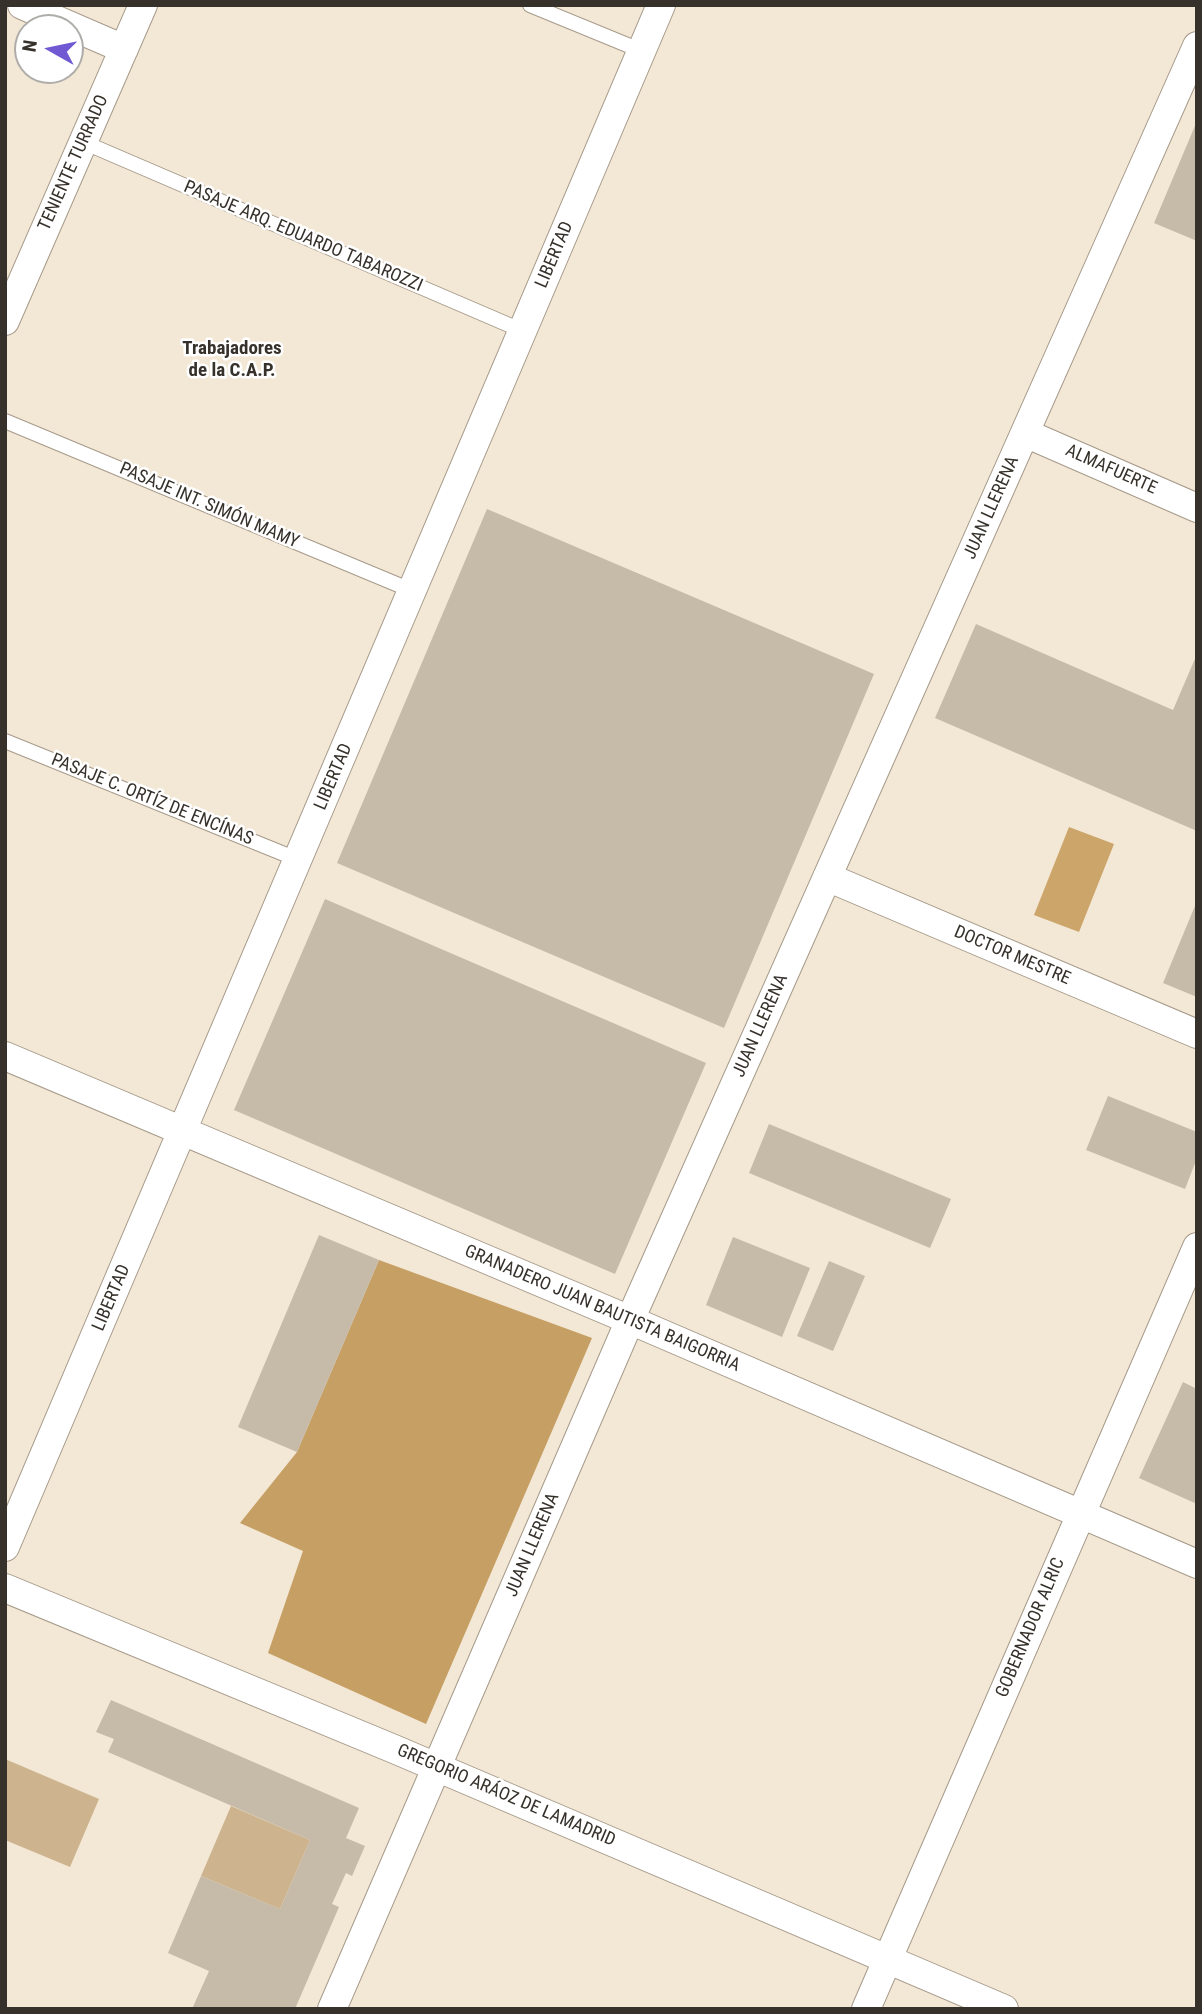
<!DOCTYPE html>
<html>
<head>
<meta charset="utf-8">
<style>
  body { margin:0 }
  #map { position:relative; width:1202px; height:2014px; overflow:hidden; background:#f3e7d5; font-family:"Roboto Condensed",sans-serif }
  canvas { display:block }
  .frame { position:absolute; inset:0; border:7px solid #36312b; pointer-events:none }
  .north { position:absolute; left:14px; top:14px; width:70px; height:70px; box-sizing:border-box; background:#fff; border:2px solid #afadaa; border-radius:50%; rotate:279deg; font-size:19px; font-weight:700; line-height:28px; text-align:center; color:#36312b }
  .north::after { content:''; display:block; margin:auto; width:24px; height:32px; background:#7059d3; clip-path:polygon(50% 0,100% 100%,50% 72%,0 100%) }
</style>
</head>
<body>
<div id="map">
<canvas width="1202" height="2014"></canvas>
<div class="frame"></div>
<div class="north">N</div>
</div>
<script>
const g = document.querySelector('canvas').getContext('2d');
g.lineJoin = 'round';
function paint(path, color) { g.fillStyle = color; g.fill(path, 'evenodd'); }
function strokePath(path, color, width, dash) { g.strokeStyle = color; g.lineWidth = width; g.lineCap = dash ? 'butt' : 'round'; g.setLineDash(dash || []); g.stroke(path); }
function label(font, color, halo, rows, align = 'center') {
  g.font = font + ' "Roboto Condensed",sans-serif'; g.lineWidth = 5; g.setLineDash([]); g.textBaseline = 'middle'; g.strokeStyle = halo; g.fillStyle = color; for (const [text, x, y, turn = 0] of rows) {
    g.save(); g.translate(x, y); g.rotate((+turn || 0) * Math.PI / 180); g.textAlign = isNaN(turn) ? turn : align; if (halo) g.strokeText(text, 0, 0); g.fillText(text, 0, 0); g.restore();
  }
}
paint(new Path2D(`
  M 5,1759 L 99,1799 L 70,1867 L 5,1840 Z
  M 231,1806 L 310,1840 L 280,1909 L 201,1876 Z`), '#cdb48f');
paint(new Path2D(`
  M 379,1260 L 592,1338 L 426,1724 L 268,1653 L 303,1551 L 240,1523 L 297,1452 Z`), '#c59f63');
paint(new Path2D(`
  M 1069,827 L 1114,844 L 1079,932 L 1034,915 Z`), '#cba569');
paint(new Path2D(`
  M 1197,121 L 1197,241 L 1154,223 Z
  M 487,509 L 874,674 L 724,1028 L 337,863 Z
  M 976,624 L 1173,710 L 1197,654 L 1197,831 L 935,718 Z
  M 325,899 L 706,1063 L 615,1274 L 234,1110 Z
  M 1197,901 L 1197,997 L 1163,983 Z
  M 1108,1096 L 1197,1132 L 1197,1158 L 1185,1189 L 1086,1150 Z
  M 769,1124 L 951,1199 L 930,1248 L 749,1173 Z
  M 319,1235 L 379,1260 L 297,1452 L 238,1427 Z
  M 733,1237 L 810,1268 L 782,1337 L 706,1305 Z
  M 829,1261 L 865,1276 L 833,1351 L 797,1336 Z
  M 1183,1382 L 1197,1389 L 1197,1504 L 1139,1478 Z
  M 111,1700 L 359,1808 L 346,1838 L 365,1846 L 352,1876 L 346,1873 L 332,1904 L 339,1907 L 295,2009 L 192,2009 L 209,1971 L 168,1953 L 201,1876 L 280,1909 L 310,1840 L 108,1752 L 114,1739 L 96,1732 Z`), '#c6baa9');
const service = new Path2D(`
  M 530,5 L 642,51
  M 83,142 L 523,331
  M 5,421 L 413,591
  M 5,741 L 299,860`);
const minor = new Path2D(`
  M 22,5 L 124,49
  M 5,321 L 143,5
  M 1025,433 L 1197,508
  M 827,877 L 1197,1034
  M 5,1056 L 630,1320 L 1197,1564
  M 5,1547 L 661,5
  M 5,1588 L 394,1749 L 1004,2009
  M 332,2009 L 630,1320 L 1197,46
  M 866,2009 L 1197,1247`);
strokePath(service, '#a69a8a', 16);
strokePath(minor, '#a69a8a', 30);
strokePath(service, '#fff', 14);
strokePath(minor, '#fff', 28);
label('18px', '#36312b', '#fff', [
  ["TENIENTE TURRADO",74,163,-66],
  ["PASAJE ARQ. EDUARDO TABAROZZI",303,237,23],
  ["LIBERTAD",555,255,-67],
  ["ALMAFUERTE",1111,470,24],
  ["PASAJE INT. SIMÓN MAMY",209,506,23],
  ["JUAN LLERENA",992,508,-66],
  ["LIBERTAD",334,777,-67],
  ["PASAJE C. ORTÍZ DE ENCÍNAS",152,800,22],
  ["DOCTOR MESTRE",1012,956,23],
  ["JUAN LLERENA",761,1026,-66],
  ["LIBERTAD",112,1298,-67],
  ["GRANADERO JUAN BAUTISTA BAIGORRIA",602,1309,23],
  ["JUAN LLERENA",533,1545,-67],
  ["GOBERNADOR ALRIC",1031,1628,-67],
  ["GREGORIO ARÁOZ DE LAMADRID",506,1796,23]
]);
label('bold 19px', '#36312b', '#fff', [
  ["Trabajadores",232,349],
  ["de la C.A.P.",232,371]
]);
</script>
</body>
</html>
